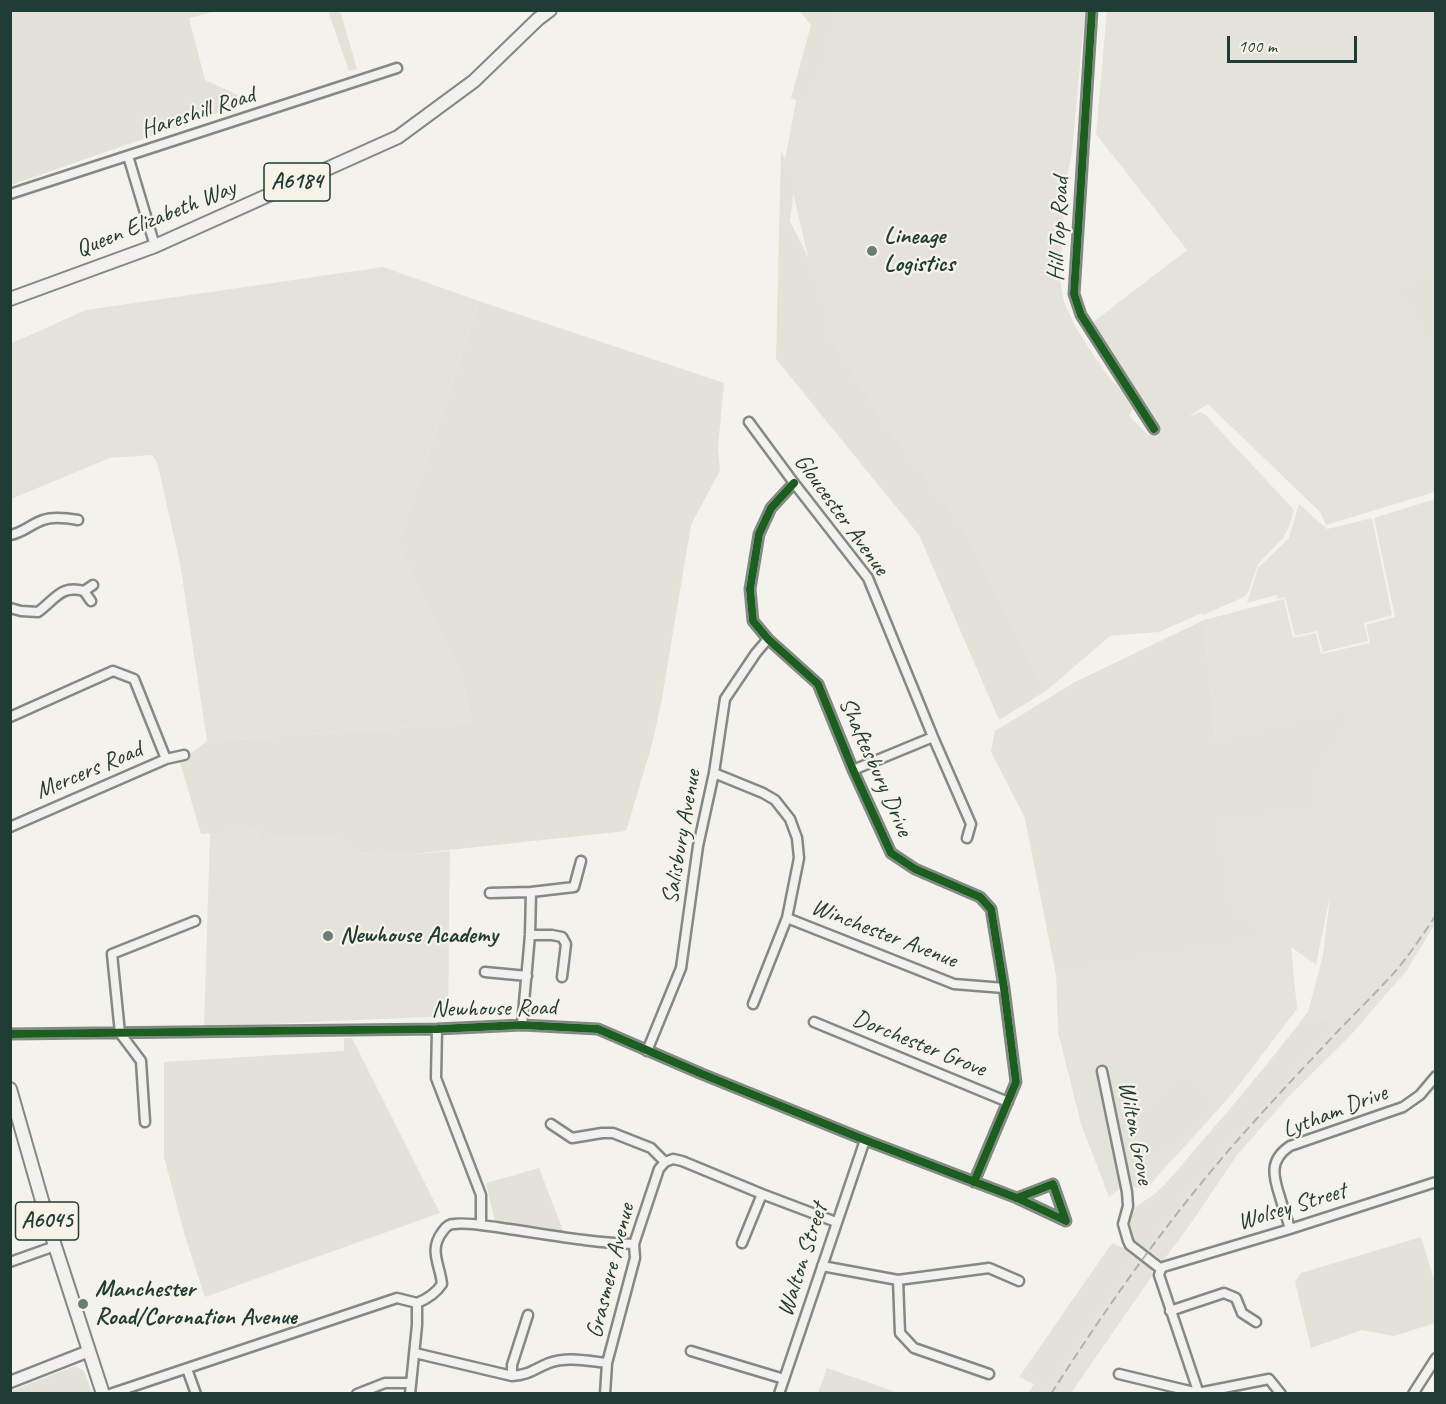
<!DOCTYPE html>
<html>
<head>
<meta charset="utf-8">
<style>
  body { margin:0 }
  #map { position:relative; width:1446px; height:1404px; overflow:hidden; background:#f4f2ec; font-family:Caveat,sans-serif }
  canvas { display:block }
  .frame { position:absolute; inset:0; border:12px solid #1f3d34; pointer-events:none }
  .scale { position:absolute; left:1227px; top:36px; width:130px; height:27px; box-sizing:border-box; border:3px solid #1f3d34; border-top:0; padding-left:8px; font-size:18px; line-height:21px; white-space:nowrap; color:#1f3d34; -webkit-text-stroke:4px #f7f3e8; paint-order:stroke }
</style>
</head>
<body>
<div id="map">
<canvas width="1446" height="1404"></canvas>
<div class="frame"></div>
<div class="scale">100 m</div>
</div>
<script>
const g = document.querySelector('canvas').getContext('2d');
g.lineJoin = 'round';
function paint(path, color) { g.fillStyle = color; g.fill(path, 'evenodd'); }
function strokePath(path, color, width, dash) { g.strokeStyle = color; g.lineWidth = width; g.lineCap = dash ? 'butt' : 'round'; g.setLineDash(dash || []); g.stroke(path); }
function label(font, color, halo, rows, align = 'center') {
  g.font = font + ' Caveat,sans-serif'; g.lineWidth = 4.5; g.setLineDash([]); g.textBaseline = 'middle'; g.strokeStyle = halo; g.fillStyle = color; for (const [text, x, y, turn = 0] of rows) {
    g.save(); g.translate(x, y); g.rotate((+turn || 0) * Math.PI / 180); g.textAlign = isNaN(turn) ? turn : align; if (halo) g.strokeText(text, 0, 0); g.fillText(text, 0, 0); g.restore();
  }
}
paint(new Path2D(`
  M 812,11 L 1085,11 L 1072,152 L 1065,186 L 1060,280 L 1064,302 L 1076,328 L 1094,356 L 1111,380 L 1117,385 L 1133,408 L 1129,416 L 1148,435 L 1156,435 L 1088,326 L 1187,250 L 1096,134 L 1107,11 L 1435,11 L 1435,492 L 1326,525 L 1320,512 L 1208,404 L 1188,417 L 1200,412 L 1205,414 L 1294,510 L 1288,529 L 1283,538 L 1258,564 L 1249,591 L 1244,597 L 1203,615 L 1202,613 L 1159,632 L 1110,636 L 1046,691 L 964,527 L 888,427 L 825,328 L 785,159 L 811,24 Z
  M 383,267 L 479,301 L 397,545 L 462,677 L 471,723 L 207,741 L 180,563 L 157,462 L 152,455 L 110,458 L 11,499 L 10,344 L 86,310 Z
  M 1435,499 L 1435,924 L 1407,970 L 1350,1036 L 1289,1096 L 1237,1155 L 1194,1219 L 1163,1261 L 1158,1261 L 1134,1243 L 1325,1020 L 1308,1012 L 1323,955 L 1330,896 L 1316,965 L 1291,947 L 1297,1009 L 1232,1094 L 1146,1189 L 1129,1186 L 1119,1189 L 1109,1197 L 1081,1124 L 1058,1032 L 1056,974 L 1025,818 L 1216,739 L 1204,620 L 1284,599 L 1293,638 L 1316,633 L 1321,654 L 1370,643 L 1366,625 L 1395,617 L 1374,518 Z
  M 1299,504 L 1327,529 L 1372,518 L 1392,615 L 1364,623 L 1368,641 L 1323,652 L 1317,631 L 1295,636 L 1285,597 L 1278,599 L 1276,595 L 1247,603 L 1258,568 L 1289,538 Z
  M 257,830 L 260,839 L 340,838 L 356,853 L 403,855 L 450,851 L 448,1016 L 204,1027 L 210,833 Z
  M 1121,1247 L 1130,1248 L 1151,1265 L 1152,1276 L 1071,1393 L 1028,1394 Z`), '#e4e3db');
paint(new Path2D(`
  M 10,11 L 217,11 L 189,18 L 205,80 L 238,95 L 232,108 L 11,185 Z
  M 328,11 L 338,11 L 341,14 L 357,69 L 349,71 Z
  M 800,11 L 834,11 L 830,40 L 820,76 L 807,104 L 791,98 L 811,25 Z
  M 781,151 L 795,180 L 790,221 L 812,265 L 824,303 L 825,328 L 888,427 L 964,527 L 1046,691 L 999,720 L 919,535 L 776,359 Z
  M 1426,271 L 1435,287 L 1435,351 L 1399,294 L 1392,292 Z
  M 479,301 L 724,383 L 718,447 L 720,470 L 691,525 L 661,704 L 651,748 L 626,831 L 403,855 L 356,853 L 340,838 L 260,839 L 257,830 L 201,834 L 180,762 L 207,741 L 471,723 L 462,677 L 397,545 Z
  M 1204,620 L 1216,739 L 1357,706 L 1319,772 L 1319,808 L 1219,822 L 1233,911 L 1274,936 L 1056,974 L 1025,818 L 991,752 L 995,731 L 1075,682 Z
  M 1308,1012 L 1336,1025 L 1228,1143 L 1187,1192 L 1144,1251 C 1133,1243 1125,1234 1128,1220 C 1132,1205 1147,1201 1157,1192 C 1163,1187 1168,1181 1173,1175 C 1219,1122 1265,1068 1308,1012 Z
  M 344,1038 L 352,1038 L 440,1213 L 205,1297 L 184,1233 L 164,1157 L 164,1062 L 344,1051 Z
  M 1185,1070 L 1217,1104 L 1153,1163 L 1121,1128 Z
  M 539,1168 L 564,1233 L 497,1222 L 494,1218 L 486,1183 Z
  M 1421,1237 L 1435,1283 L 1435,1323 L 1394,1336 L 1362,1330 L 1311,1348 L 1295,1282 L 1301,1273 Z
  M 1112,1243 L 1128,1250 L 1135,1255 L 1044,1393 L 1028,1393 L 1034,1384 L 1019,1377 Z
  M 75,1366 L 84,1371 L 92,1393 L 11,1393 L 11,1391 Z
  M 827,1368 L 899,1393 L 818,1393 Z`), '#e2e2d9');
const minor = new Path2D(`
  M 1092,10 L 1074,294 L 1081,315 L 1154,429
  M 128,156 L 155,246
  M 10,194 L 397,68
  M 749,422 L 794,483 L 868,578 L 933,737
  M 794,483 L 771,508 L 759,534 L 750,589 L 753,621 L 768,639 L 818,684 L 853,770 L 891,853 L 915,869 L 980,897 L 991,909 L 1004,988 L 1016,1082 L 974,1182
  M 10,535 C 23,533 31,524 43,520 C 54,516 67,518 78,520
  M 84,591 L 93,585
  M 10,608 L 21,611 L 38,612 C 56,599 60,585 84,591 L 91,601
  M 10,717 L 113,671 L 134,679 L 166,759
  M 853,770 L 933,737 L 971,824 L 967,838
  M 714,773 L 763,793 L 775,800 L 790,819 L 797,838 L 799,858 L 787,918 L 753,1004
  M 10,827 L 166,759 L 184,755
  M 490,893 L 531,892 L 574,887 L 581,861
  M 787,918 L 954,984 L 1004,988
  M 530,935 L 552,935 L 562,937 L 566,944 L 562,977
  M 485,972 L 527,976
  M 814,1022 L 1008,1102
  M 522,1025 L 530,935 L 531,892
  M 437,1029 L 436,1078 L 481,1195 L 481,1225
  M 10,1034 L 437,1029 L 522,1025 L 598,1029 L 702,1074 L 865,1140 L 1017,1198 L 1066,1221 L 1053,1184 L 1017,1198
  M 647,1051 L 681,968 L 698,846 L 714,773 L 725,699 L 756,653 L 768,639
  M 1102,1071 L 1127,1192 L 1128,1206 L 1123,1224 L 1128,1241 L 1130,1245 L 1161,1269
  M 145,1122 L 141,1061 L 120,1033 L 112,954 L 195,921
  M 551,1124 L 572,1138 L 602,1133 L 613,1133 L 651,1148 L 665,1162 L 673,1159 L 682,1161 L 762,1194 L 836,1222
  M 1290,1229 C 1287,1218 1283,1208 1280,1197 C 1273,1176 1269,1160 1290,1146 L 1403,1107 L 1420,1095 L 1436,1076
  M 742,1243 L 762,1194
  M 10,1262 L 55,1246
  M 822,1266 L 898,1280 L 989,1268 L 1019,1281
  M 1161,1269 L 1163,1267 L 1290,1229 L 1436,1182
  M 1161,1269 L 1159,1275 L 1199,1394
  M 898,1280 L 900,1333 L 914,1348 L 989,1374
  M 417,1303 C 427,1299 436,1293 442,1284 C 440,1264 428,1250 443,1231 C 445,1228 449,1224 454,1224 C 467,1222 495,1227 509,1229 C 551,1235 592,1243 634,1244
  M 1170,1311 L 1224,1293 L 1236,1298 L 1242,1313 L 1256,1322
  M 691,1351 L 784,1379
  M 415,1353 L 512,1376 C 529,1375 534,1369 549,1363 C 567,1356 588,1361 607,1363
  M 187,1369 L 196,1394
  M 1119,1374 L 1198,1393 L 1269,1379 L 1281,1394
  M 512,1376 L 512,1365 L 528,1315
  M 110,1394 L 397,1298 L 417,1303
  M 357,1394 L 385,1383 L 411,1383
  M 410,1394 L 417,1325 L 417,1303
  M 605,1394 L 607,1363 L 635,1258 L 634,1244 L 659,1169 L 665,1162
  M 779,1394 L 865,1140
  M 1413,1394 L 1436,1358`);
const tertiary = new Path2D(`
  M 10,1382 L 89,1351`);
const primary = new Path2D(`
  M 10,299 L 155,246 L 398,137 L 474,81 L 538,19 L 550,10
  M 10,1089 L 55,1246 L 103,1394`);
strokePath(minor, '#848985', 13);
strokePath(tertiary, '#848985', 15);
strokePath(primary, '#848985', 16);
strokePath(minor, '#f2f1ed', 8);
strokePath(tertiary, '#f2f1ed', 10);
strokePath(primary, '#f2f1ed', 12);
strokePath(new Path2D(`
  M 1051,1394 C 1109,1303 1172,1214 1243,1134 C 1275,1098 1307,1064 1339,1030 C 1359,1009 1380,989 1399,967 C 1412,951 1424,933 1436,915`), '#b0b2ae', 2, [9, 4.5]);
strokePath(new Path2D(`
  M 1092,10 L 1074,294 L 1081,315 L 1154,429
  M 794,483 L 771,508 L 759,534 L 750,589 L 753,621 L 768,639 L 818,684 L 853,770 L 891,853 L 915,869 L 980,897 L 991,909 L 1004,988 L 1016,1082 L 974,1182
  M 10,1034 L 437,1029 L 522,1025 L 598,1029 L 702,1074 L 865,1140 L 1017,1198 L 1066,1221 L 1053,1184 L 1017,1198`), '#1b5e20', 8);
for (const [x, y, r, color] of [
  [872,251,6,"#6a7c74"],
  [328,936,6,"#6a7c74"],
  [83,1304,6,"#6a7c74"]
]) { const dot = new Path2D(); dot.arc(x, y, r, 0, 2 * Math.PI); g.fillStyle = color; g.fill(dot); strokePath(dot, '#f7f3e8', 2); }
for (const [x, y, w] of [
  [297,182,66],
  [47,1221,63]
]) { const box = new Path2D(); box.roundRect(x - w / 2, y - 19, w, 38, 4.5); g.fillStyle = '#f7f3e8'; g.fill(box); strokePath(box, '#1f3d34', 1.5); }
label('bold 22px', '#1f3d34', null, [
  ["A6184",297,182],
  ["A6045",47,1221]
]);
label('24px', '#1f3d34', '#f7f3e8', [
  ["Hareshill Road",198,113,-18],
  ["Queen Elizabeth Way",156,219,-22],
  ["Hill Top Road",1059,229,-87],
  ["Gloucester Avenue",841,515,54],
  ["Shaftesbury Drive",875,767,66],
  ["Mercers Road",89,771,-23],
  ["Salisbury Avenue",682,837,-80],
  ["Winchester Avenue",884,934,21],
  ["Newhouse Road",494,1009,-1],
  ["Dorchester Grove",919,1044,22],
  ["Lytham Drive",1335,1112,-21],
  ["Wilton Grove",1135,1133,79],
  ["Wolsey Street",1292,1207,-17],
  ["Walton Street",803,1260,-72],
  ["Grasmere Avenue",611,1271,-76]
]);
label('bold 24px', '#1f3d34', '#f7f3e8', [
  ["Lineage",884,237],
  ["Logistics",884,265],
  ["Newhouse Academy",340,936],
  ["Manchester",95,1290],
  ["Road/Coronation Avenue",95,1318]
], 'left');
</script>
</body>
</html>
